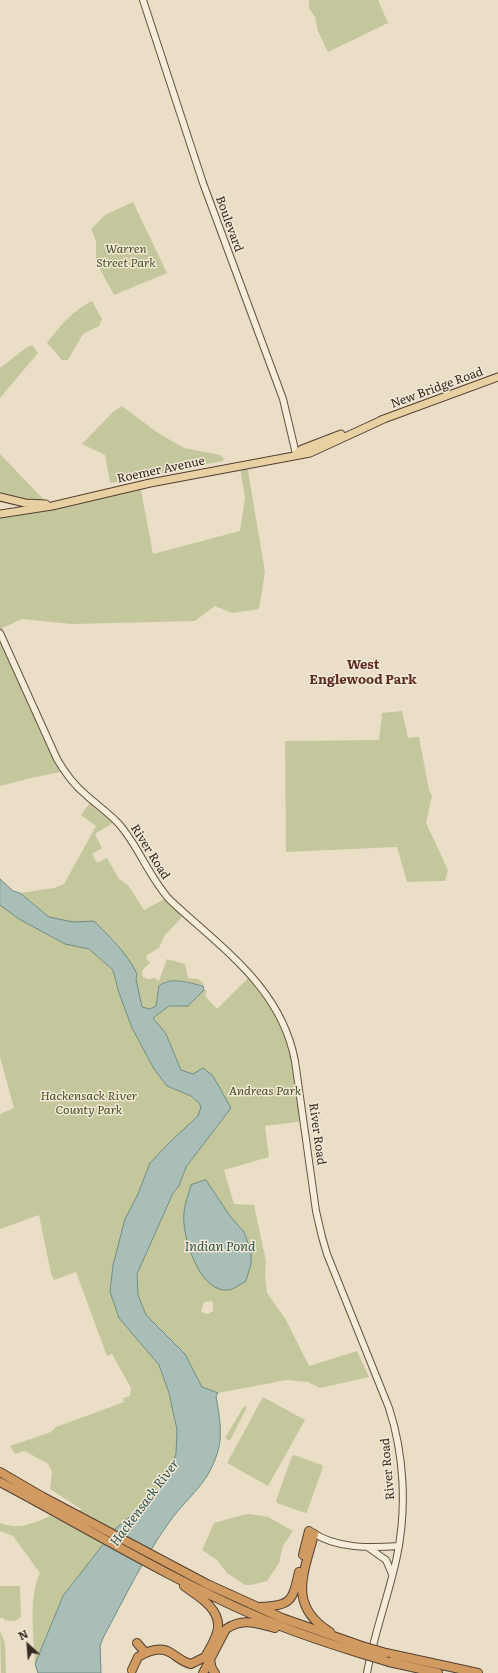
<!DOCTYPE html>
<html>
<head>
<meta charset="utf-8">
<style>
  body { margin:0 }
  #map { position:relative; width:498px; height:1673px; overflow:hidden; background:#eadec7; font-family:Literata,serif }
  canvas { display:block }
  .north { position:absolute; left:8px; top:1625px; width:40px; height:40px; -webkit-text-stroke:3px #f2e9d6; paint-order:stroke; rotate:334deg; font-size:11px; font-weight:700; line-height:16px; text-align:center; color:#362a20 }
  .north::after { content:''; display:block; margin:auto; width:14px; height:18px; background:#362a20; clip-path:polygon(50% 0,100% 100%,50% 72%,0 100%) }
</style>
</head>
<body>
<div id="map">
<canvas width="498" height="1673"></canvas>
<div class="north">N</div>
</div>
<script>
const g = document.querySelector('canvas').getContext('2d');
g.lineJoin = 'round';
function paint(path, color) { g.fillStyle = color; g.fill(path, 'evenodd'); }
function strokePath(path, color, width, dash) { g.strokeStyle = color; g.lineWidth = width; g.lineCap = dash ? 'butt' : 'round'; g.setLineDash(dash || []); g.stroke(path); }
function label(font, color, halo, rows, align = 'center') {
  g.font = font + ' Literata,serif'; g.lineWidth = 3; g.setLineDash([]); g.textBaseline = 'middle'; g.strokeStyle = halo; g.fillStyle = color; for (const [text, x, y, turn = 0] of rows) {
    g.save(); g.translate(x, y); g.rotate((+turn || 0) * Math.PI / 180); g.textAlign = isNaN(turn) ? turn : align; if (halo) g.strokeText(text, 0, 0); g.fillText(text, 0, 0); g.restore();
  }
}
paint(new Path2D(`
  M 309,0 L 378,0 L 388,23 L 328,52 L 318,31 L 315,17 L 309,8 Z
  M 133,202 L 167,273 L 114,295 L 96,262 L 96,241 L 91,229 L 105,215 Z
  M 92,301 L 102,319 L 99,326 L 83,334 L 68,360 L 62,360 L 47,343 C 60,326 73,310 92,301 Z
  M 32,345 L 38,353 L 0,398 L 0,368 L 27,347 Z
  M 122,406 L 158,433 L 184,448 L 220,455 L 224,459 L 223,461 L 110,483 L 105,455 L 82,444 L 114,411 Z
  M 0,454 L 47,503 L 0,497 Z
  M 247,465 L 265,572 L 259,609 L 232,613 L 215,606 L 195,621 L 72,624 L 22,619 L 0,629 L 0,514 L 140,485 L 153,554 L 240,531 L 245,498 L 240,467 Z
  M 0,637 L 57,759 L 55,762 L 60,772 L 31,778 L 0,786 Z
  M 402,711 L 408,738 L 419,737 L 429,790 L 432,796 L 426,823 L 448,870 L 445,881 L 407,882 L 397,847 L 286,852 L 285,741 L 379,740 L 382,713 Z
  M 92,800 L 116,821 L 95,834 L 102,848 L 92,854 L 97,863 L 107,858 L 119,879 L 128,885 L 144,910 L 168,897 L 185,914 L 165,935 L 159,948 L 147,955 L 146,959 L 150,962 C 147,968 140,968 143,977 L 148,979 L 155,978 L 159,981 L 167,959 L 185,964 L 188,978 L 198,979 L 205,985 L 194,984 L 184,981 L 165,981 L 157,997 L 156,1006 L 150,1009 L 142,1007 L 136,979 L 115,941 L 94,921 L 73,923 L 49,917 L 20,893 L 54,888 L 64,884 L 96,826 L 81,815 Z
  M 0,905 L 19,919 L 65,944 L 89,949 L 113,970 L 119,993 L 132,1028 L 154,1069 L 167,1086 L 191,1096 L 200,1103 L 201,1107 L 198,1116 L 150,1163 L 138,1194 L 125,1219 L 113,1265 L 110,1292 L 119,1318 L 159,1365 L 169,1393 L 177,1430 L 176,1454 L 163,1485 L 147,1502 L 115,1529 L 63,1596 L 35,1664 C 34,1637 28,1598 40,1573 L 13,1536 L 0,1531 L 0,1523 C 20,1530 32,1524 50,1516 L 71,1525 L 81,1509 L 50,1489 L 52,1472 L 48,1464 L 25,1451 L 15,1454 L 10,1446 L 51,1432 L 56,1427 L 124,1402 L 123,1398 L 130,1396 L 131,1388 L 112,1354 L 107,1356 L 76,1272 L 54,1280 L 51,1274 L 39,1215 L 0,1229 L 0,1114 L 14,1108 L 0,1057 Z
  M 251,975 L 286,1028 L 304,1121 L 265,1126 L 269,1157 L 224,1170 L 234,1204 L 254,1205 L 266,1261 L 265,1274 L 267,1293 L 285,1318 L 309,1366 L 357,1351 L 369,1377 L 320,1388 L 308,1382 L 287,1380 L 218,1393 L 202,1387 L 185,1354 L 146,1315 L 138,1295 L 137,1274 L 173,1193 L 179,1186 L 186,1167 L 231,1108 L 213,1076 L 193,1074 L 181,1070 L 166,1034 L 153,1018 L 169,1006 L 181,1007 L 197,998 L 204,990 L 207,991 L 205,996 L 217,1009 ZM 206,1180 L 230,1216 L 244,1232 L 251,1252 L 251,1264 L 191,1252 L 186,1236 L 184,1212 ZM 211,1301 L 213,1303 L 213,1311 L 208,1314 L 201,1312 L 204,1302 Z
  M 263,1397 L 305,1420 L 268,1486 L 227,1463 Z
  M 244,1406 L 247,1407 L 230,1441 L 225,1438 Z
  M 294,1455 L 322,1465 L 323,1467 L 307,1512 L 305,1513 L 277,1503 L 276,1501 L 292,1456 Z
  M 250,1514 L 268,1517 L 293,1531 L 283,1546 L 279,1563 L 267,1581 L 251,1585 L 245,1585 L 227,1573 L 217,1560 L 202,1550 L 214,1523 L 242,1515 Z
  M 0,1586 L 20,1586 L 21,1617 L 15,1621 L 4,1620 L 4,1618 L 0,1618 Z
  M 0,1631 L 5,1643 L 6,1673 L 1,1673 Z`), '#c4c79c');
const water = new Path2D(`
  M 0,879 L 13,891 L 20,893 L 49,917 L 73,922 L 94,921 C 110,937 127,953 137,974 L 136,979 L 142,1007 L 150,1009 L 156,1006 L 159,986 C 171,976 189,983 203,986 L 204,990 L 188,1006 L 169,1006 L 153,1018 L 166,1034 L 181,1070 L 193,1074 L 203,1068 L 213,1076 L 231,1108 L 186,1167 L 179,1186 L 173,1193 L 137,1274 L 138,1295 L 146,1315 L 185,1354 L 202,1387 L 218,1393 L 216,1396 C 219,1413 223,1434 218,1451 C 208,1485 189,1495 170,1521 C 144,1557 124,1599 103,1638 L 100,1646 L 101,1673 L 38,1673 L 35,1664 L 63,1596 L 115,1529 L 147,1502 L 163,1485 L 176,1454 L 177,1430 L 169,1393 L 159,1365 L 119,1318 L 110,1292 L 113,1265 L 125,1219 L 138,1194 L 150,1163 L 171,1141 L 198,1116 L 201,1107 L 199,1103 L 191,1096 L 167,1086 L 154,1069 L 132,1028 L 119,993 L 113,970 L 89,949 L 65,944 L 19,919 L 0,905 Z
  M 206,1180 L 230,1216 L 244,1232 L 251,1251 L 251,1264 L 246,1281 C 241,1284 234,1289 229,1290 C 199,1294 181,1234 184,1212 C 185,1203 189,1193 191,1185 Z`);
paint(water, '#a8beb7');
strokePath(water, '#6f8c83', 1);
const secondary = new Path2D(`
  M 143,0 L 203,183 L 283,399 L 296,454
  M 0,633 L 57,759 C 65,773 74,785 86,795 C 97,805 109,813 119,824 C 139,847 149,877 170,900 C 222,949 281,987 295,1061 L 316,1211 L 322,1237 L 327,1254 L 389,1408 C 404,1454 407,1508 397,1556 C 389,1595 374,1633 367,1673
  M 312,1532 C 336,1549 371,1548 399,1546
  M 369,1548 L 386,1560 L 392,1574`);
const primary = new Path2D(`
  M 381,420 L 498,377
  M 296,454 L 302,449 L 341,434
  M 0,497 L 25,503 L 46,504
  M 0,514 L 52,506 L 150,483 L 310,453 L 384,419`);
const highway = new Path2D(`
  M 0,1472 L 43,1497 L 207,1584 L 282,1618 L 362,1646
  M 0,1482 C 85,1527 168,1578 256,1616 C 290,1631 324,1642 359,1653
  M 314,1534 C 304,1574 287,1605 330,1632
  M 303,1555 L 309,1531
  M 184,1586 C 198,1596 220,1608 218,1628 C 217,1638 210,1648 205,1657
  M 259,1607 C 291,1605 292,1603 299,1572
  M 137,1643 L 143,1650 L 146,1652
  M 386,1653 L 478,1673
  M 210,1660 L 212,1669 L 215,1673
  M 389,1662 L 438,1673
  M 132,1670 L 138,1657 C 148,1651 161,1646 171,1653 C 178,1657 182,1662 191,1664 L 205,1657
  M 203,1673 L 226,1629 C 244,1617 257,1624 275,1628`);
strokePath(secondary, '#665241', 8);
strokePath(primary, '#523f32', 9);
strokePath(highway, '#523f32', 10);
strokePath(secondary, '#f5ecd9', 6);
strokePath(primary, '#e9d0a3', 7);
strokePath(highway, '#d09a60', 8);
const highwayBridge = new Path2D(`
  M 362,1646 L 386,1653
  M 359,1653 L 389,1662`);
strokePath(highwayBridge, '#523f32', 10, []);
strokePath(highwayBridge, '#d09a60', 8);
label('12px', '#362a20', '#f2e9d6', [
  ["Boulevard",229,224,70],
  ["New Bridge Road",437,388,-20],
  ["Roemer Avenue",161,470,-12],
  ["River Road",150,852,58],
  ["River Road",317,1134,82],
  ["River Road",388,1469,-95]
]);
label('italic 12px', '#485029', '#f2e9d6', [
  ["Warren",126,249],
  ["Street Park",126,263],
  ["Andreas Park",265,1091],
  ["Hackensack River",89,1096],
  ["County Park",89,1110]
]);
label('bold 13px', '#5e2d24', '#f2e9d6', [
  ["West",363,665],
  ["Englewood Park",363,680]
]);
label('italic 13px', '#315450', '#f2e9d6', [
  ["Indian Pond",220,1247],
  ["Hackensack River",145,1503,-53]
]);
</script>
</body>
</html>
